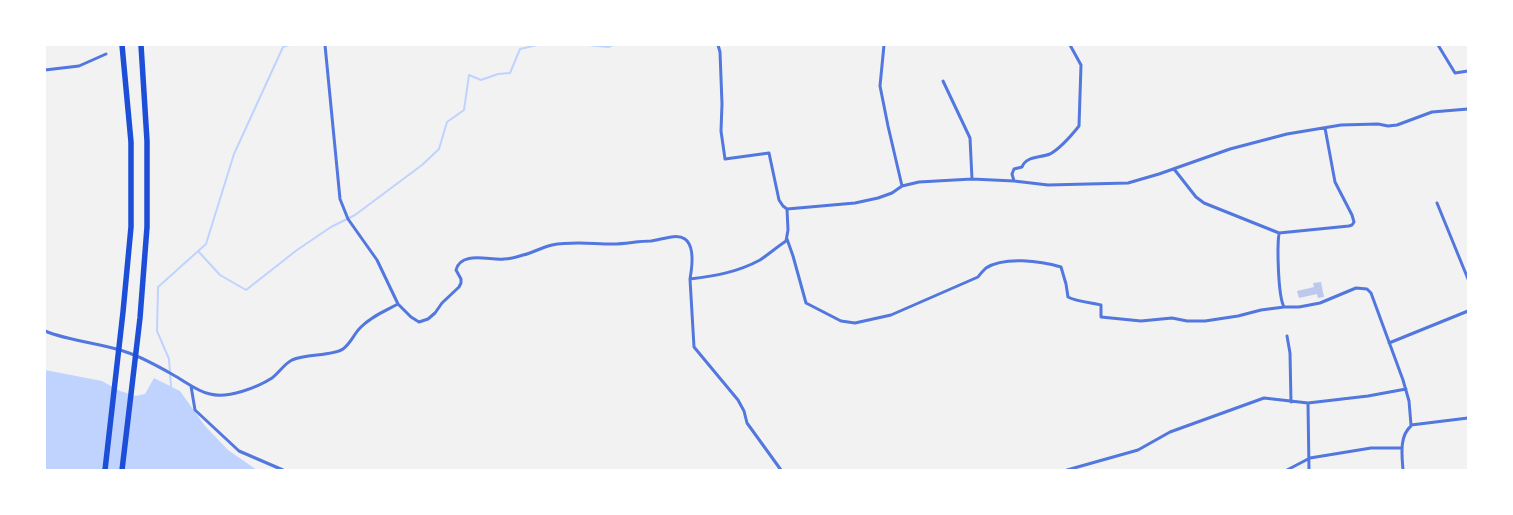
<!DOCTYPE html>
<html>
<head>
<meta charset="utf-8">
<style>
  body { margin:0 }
  #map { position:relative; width:1513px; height:515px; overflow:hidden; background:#f2f2f2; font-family:"Fira Sans Condensed",sans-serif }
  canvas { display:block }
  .frame { position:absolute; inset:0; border:46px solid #fff; pointer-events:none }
</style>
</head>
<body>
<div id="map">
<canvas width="1513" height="515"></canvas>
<div class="frame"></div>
</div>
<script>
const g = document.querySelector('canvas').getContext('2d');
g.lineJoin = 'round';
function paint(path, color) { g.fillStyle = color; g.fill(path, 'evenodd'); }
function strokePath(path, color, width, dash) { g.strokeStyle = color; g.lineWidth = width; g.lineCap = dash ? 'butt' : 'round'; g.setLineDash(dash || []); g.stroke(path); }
paint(new Path2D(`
  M 45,370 L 102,381 L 120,391 L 136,396 L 145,394 L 154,378 L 180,391 L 205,426 L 228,450 L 257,470 L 45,470 Z`), '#bfd3fe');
strokePath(new Path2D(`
  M 588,45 L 608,47 L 614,45
  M 198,251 L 220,275 L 246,290 L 297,250 L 331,227 L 355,215 L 422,165 L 439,149 L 447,122 L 464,110 L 469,75 L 481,80 L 498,74 L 510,73 L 520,49 L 537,45
  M 171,387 L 169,359 L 157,331 L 158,287 L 206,244 L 234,154 L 283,47 L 289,45`), '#bfd3fe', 2);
paint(new Path2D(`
  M 1321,282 L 1324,297 L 1318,298 L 1317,294 L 1299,298 L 1297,291 L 1314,287 L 1313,283 Z`), '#bdc9ec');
strokePath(new Path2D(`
  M 325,45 L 340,199 L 348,219 L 377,260 L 398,304 L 411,317 L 419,322 L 428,319 L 435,313 L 442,303 L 459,287 L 461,283 L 461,279 L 456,270 C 461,250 491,261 504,259 C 510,259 517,257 523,255 C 533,253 542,247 552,245 C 573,241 592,244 613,244 C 626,244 638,241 651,241 C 661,240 676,233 685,239 C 695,246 692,268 690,279 C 715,276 738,272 760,260 C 769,254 777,247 786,241 L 788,230 L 787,209 L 855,203 L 878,198 L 892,193 L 902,186 L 919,182 L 972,179 L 1014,181 L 1048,185 L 1128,183 L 1159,174 L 1230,149 L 1287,134 L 1341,125 L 1378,124 L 1388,126 L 1397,125 L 1432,112 L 1468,109
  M 718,45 L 720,52 L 722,104 L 721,131 L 725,159 L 769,153 L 779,200 L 783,206 L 787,209
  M 884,45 L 880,86 L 888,126 L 902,186
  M 1438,45 L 1455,73 L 1468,71
  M 45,70 L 79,66 L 106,54
  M 943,81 L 970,138 L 972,179
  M 1174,169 L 1196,197 L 1204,203 L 1279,233 L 1349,226 L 1352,225 L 1354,222 L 1352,215 L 1335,182 L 1325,128
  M 1014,181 L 1012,174 L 1014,169 L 1022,167 C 1026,156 1040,158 1050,154 C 1061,148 1071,136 1079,126 L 1081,65 L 1070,45
  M 1437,203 L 1468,279
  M 1279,233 C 1277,247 1278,296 1284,307
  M 787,239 L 793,256 L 806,303 L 841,321 L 855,323 L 891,315 L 978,277 C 980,274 983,271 986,268 C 1004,256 1041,261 1061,267 L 1066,284 L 1068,297 C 1075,301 1092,303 1101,305 L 1101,317 L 1141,321 L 1172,318 L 1187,321 L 1205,321 L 1238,316 L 1261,310 L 1284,307 L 1299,307 L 1320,303 L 1356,288 L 1367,289 L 1371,293 L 1403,380 L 1409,401 L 1411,425 L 1468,418
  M 690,279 L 694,347 L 738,400 L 744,411 L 747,423 L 781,470
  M 45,331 C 72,342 102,343 129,353 C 146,359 161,368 177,377 C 187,383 199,392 210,394 C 228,399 258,387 272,378 C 279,373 284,364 292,360 C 306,354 333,356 343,349 C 351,343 354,334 360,328 C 370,317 385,311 398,304
  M 1287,336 L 1290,353 L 1291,402
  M 1389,343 L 1468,311
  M 191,386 L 195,410 L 239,451 L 283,470
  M 1308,403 L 1309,470
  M 1067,470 L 1138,450 L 1170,432 L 1264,398 L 1308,403 L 1368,396 L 1406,389
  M 1287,470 L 1310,458 L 1371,448 L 1402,448
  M 1403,470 C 1402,456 1399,436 1411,426`), '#5277de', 3);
strokePath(new Path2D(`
  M 105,470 L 123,312 L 131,227 L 131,142 L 122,45
  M 122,470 L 140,318 L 147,227 L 147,141 L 141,45`), '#1d4ed8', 5.5);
</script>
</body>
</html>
